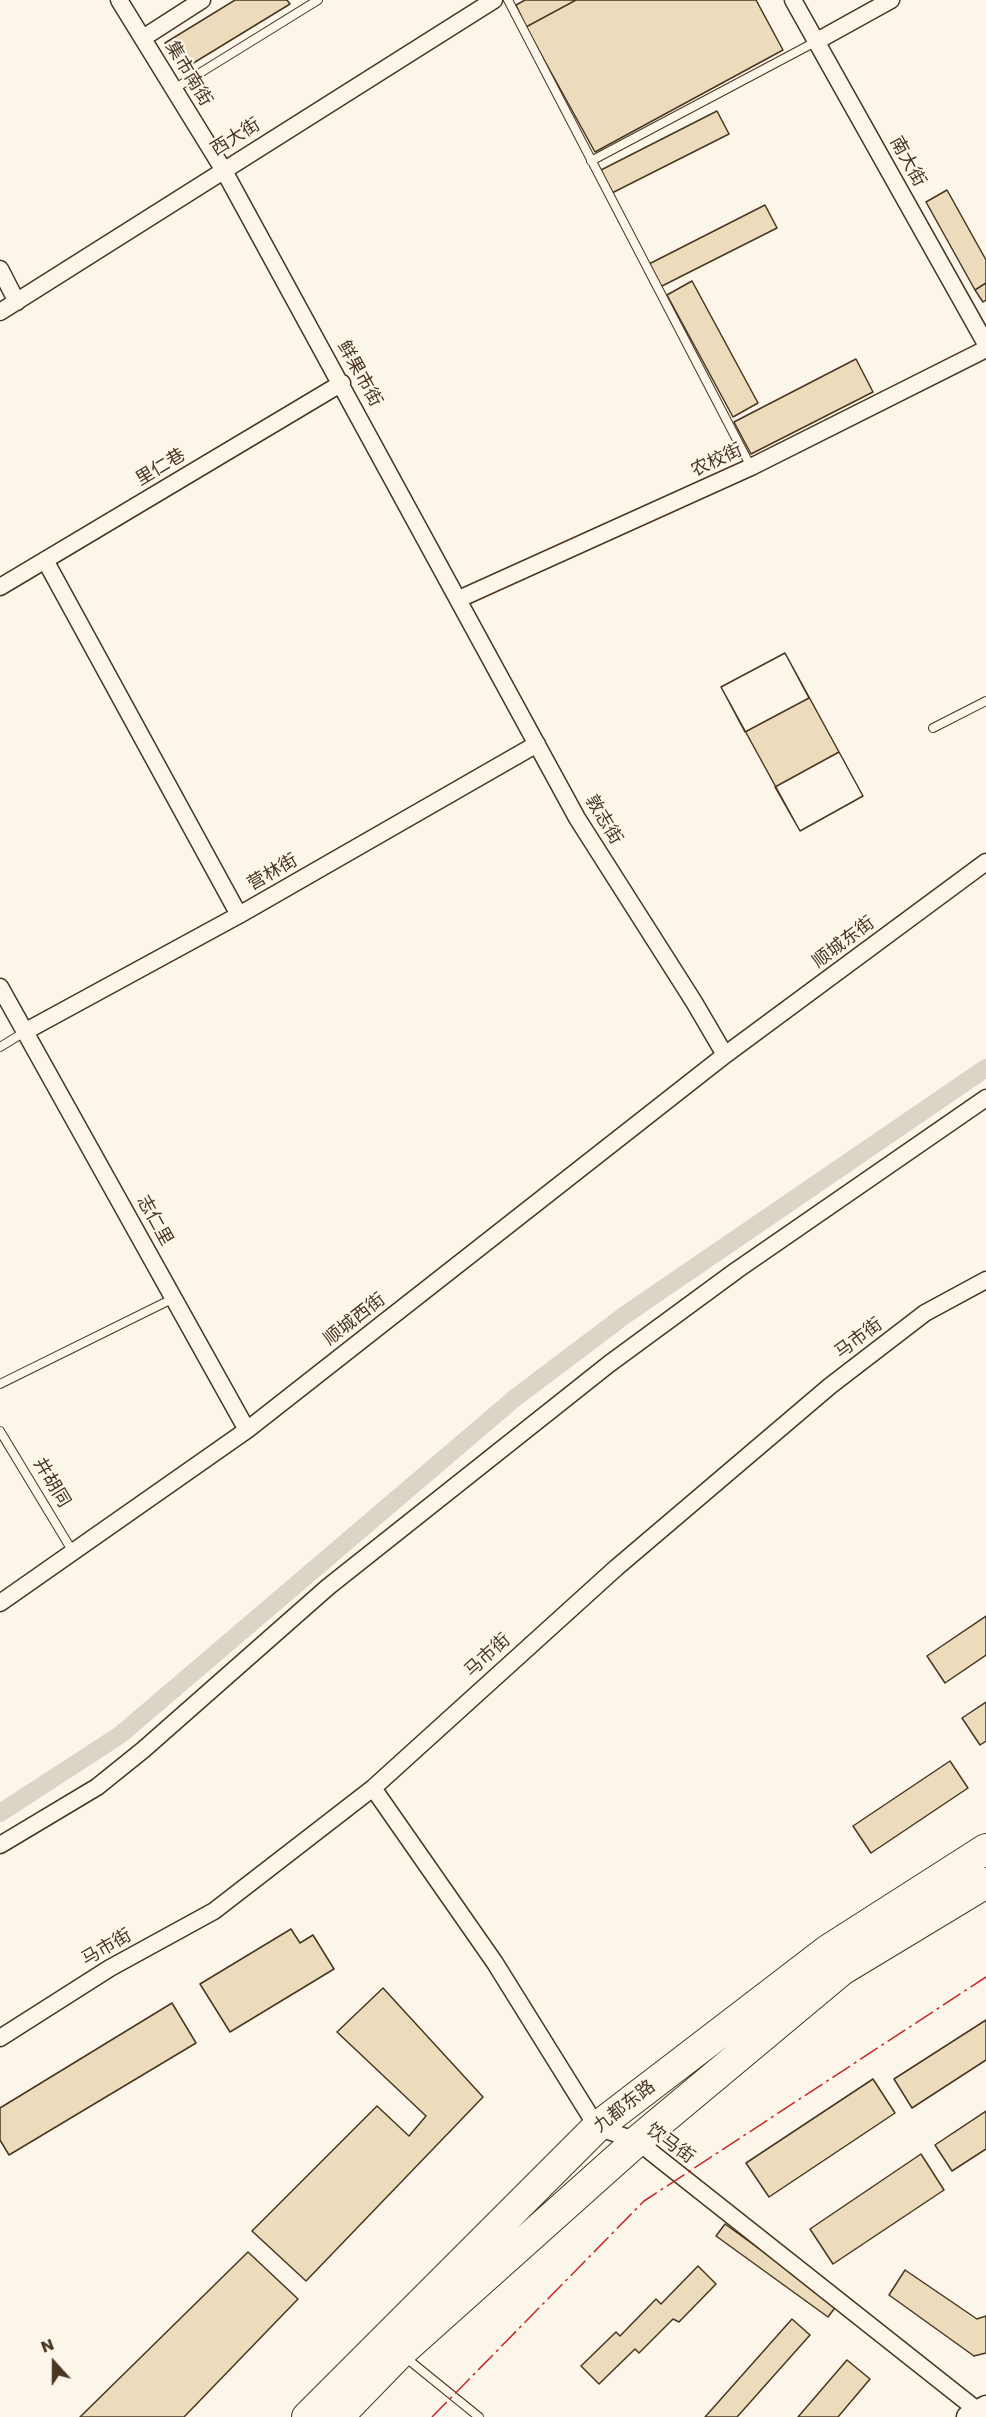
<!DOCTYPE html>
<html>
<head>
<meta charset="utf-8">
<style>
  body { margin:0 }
  #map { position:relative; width:986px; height:2417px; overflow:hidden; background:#fbf6e9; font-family:Poppins,sans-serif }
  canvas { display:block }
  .north { position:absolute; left:24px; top:2333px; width:60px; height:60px; -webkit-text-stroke:4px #fbf6e9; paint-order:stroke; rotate:339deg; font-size:16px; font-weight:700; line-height:24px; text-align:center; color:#4a3520 }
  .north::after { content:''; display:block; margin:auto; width:21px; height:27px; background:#4a3520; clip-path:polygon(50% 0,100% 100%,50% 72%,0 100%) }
</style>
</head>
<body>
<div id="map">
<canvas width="986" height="2417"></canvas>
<div class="north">N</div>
</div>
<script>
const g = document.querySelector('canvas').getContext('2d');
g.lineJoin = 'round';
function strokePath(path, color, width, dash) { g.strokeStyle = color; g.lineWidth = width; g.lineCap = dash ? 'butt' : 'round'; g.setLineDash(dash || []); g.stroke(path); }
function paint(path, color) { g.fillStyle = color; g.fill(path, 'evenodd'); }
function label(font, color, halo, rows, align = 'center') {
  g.font = font + ' Poppins,"Noto Sans SC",sans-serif'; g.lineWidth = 4.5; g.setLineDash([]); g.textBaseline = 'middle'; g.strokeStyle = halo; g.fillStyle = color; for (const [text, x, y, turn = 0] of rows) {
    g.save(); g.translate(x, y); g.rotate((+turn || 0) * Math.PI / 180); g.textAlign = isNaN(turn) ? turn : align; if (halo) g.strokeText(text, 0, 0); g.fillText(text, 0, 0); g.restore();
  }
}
strokePath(new Path2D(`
  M 0,1813 L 120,1735 L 515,1398 L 625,1315 L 986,1068`), '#dcd4c6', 18);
const building = new Path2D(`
  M 235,0 L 287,0 L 290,4 L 182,70 L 165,43 Z
  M 525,0 L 576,0 L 526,27 L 516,5 Z
  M 576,0 L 756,0 L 783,50 L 595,152 L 526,27 Z
  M 717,111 L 729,134 L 612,193 L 601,170 Z
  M 947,190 L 986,260 L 986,283 L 975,290 L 926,202 Z
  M 765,205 L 777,228 L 660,287 L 649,264 Z
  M 692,281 L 758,403 L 733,417 L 667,295 Z
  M 986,283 L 986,300 L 983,302 L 975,290 Z
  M 856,359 L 873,392 L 751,454 L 734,422 Z
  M 785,653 L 863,796 L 800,831 L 721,687 Z
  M 785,653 L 809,698 L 745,732 L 721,687 Z
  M 839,752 L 863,796 L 800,831 L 775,787 Z
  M 986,1616 L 986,1655 L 945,1683 L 927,1656 Z
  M 986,1702 L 986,1741 L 980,1745 L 962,1718 Z
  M 950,1761 L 968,1788 L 871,1853 L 853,1826 Z
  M 291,1929 L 300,1943 L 313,1935 L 334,1969 L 230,2032 L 200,1984 Z
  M 383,1988 L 483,2097 L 306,2281 L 252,2231 L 377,2106 L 409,2136 L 426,2116 L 337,2032 Z
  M 172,2003 L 196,2043 L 9,2155 L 0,2140 L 0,2108 Z
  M 986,2020 L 986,2060 L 912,2108 L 894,2079 Z
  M 873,2079 L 895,2113 L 769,2197 L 746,2163 Z
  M 986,2111 L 986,2149 L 952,2171 L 935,2145 Z
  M 921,2154 L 944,2190 L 833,2264 L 810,2229 Z
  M 725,2224 L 837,2305 L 828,2317 L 716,2236 Z
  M 248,2252 L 298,2299 L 184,2417 L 80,2417 Z
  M 698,2266 L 716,2284 L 679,2322 L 673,2319 L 639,2353 L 635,2349 L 599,2384 L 581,2366 L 616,2332 L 620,2336 L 656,2299 L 661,2304 Z
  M 905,2270 L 977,2319 L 986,2316 L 986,2353 L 974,2356 L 889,2295 Z
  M 792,2319 L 810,2335 L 737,2417 L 705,2417 Z
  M 847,2360 L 870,2379 L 838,2417 L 798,2417 Z`);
paint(building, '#ecdcbc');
strokePath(building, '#4a3520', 1.5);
const lane = new Path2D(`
  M 508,0 L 751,467
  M 174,89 L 318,0
  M 591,161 L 817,41
  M 933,728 L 986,701
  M 0,1047 L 26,1031
  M 0,1384 L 174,1298
  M 0,1431 L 73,1552
  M 405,2357 L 479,2417`);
const street = new Path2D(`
  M 119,0 L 223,169 L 577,818 L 694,1002 L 725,1055
  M 793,0 L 986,344
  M 143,38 L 202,0
  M 817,41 L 891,0
  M 0,269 L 17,302
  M 0,312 L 494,0
  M 45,560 L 239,915
  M 0,587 L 342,383
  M 459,599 L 751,467 L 986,349
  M 0,987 L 247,1430
  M 26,1031 L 239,915 L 537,744
  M 0,1603 L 247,1430 L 725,1055 L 986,862
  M 373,1788 L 495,1963 L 597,2127 L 637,2141 L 977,2410
  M 0,1845 L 97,1787 L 143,1750 L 328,1587 L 609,1364 L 737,1270 L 986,1098
  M 0,2038 L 110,1968 L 214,1911 L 373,1788 L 616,1568 L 830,1386 L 925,1313 L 986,1280`);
const secondary = new Path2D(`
  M 968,2417 L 986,2407`);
const highway = new Path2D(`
  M 307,2417 L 597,2127 L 828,1950 L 986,1849
  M 338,2417 L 400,2353 L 637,2141 L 842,1970 L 986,1883`);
strokePath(lane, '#4a3520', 10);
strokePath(street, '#4a3520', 19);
strokePath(secondary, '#4a3520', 25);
strokePath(highway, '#4a3520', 32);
strokePath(lane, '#fbf6e9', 8);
strokePath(street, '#fbf6e9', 16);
strokePath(secondary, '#fbf6e9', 22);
strokePath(highway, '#fbf6e9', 30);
strokePath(new Path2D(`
  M 432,2417 L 644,2201 L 986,1977`), '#c62828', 1.5, [21, 4.5, 3, 4.5]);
label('18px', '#4a3520', '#fbf6e9', [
  ["集市南街",188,74,59],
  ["西大街",236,138,-32],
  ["南大街",907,162,61],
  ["鲜果市街",359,374,61],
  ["农校街",717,461,-25],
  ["里仁巷",161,468,-31],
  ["敦志街",603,820,59],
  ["营林街",273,873,-30],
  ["顺城东街",844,943,-37],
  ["志仁里",154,1221,61],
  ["顺城西街",355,1320,-38],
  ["马市街",859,1339,-37],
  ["井胡同",51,1483,59],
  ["马市街",488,1656,-42],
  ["马市街",107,1948,-30],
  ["九都东路",625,2107,-38],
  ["饮马街",670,2144,36]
]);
</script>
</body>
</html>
